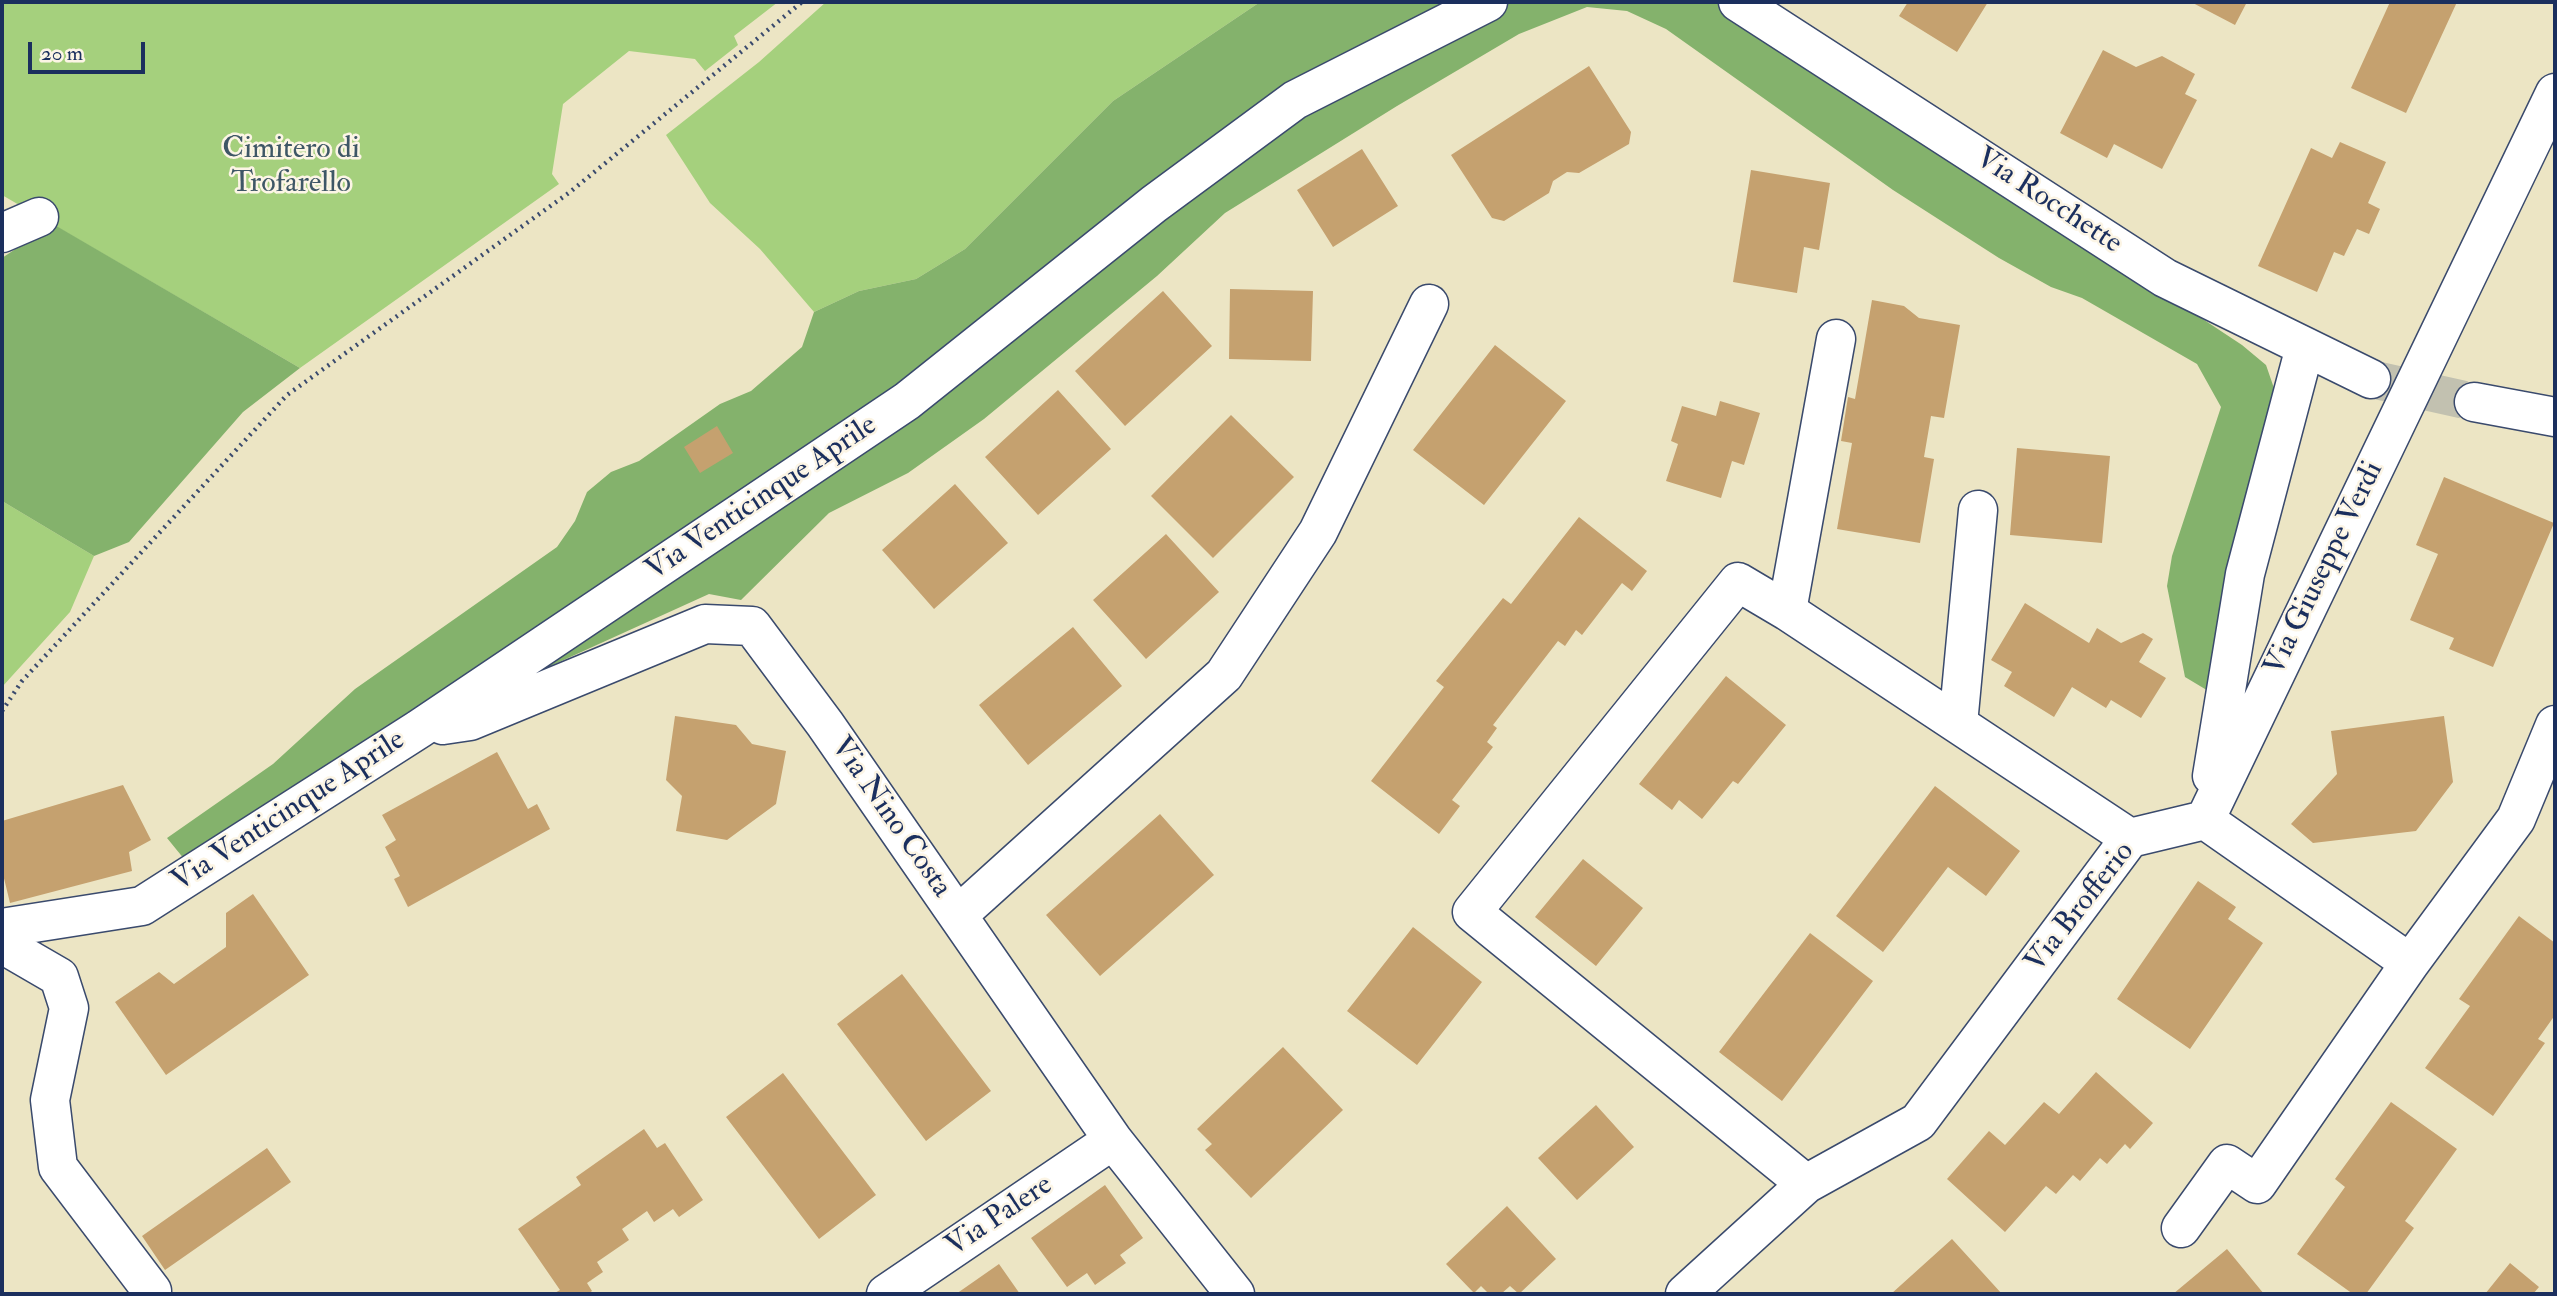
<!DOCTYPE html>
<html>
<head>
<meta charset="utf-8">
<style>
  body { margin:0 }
  #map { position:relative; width:2557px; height:1296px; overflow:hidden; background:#ece5c4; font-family:"IM FELL Double Pica",serif }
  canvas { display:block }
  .frame { position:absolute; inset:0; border:4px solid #1b2f5e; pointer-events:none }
  .scale { position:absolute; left:28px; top:42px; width:117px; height:32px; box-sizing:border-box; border:4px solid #1b2f5e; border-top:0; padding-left:9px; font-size:21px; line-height:24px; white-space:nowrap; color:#1b2f5e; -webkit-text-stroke:5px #fcf5e5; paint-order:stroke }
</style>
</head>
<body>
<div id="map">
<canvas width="2557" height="1296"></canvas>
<div class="frame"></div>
<div class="scale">20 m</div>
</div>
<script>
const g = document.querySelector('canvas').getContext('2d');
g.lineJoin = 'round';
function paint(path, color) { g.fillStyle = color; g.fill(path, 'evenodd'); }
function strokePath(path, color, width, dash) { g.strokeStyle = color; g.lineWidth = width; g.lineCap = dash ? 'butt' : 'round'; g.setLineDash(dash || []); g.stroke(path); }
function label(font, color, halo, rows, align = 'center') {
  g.font = font + ' "IM FELL Double Pica",serif'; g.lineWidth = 5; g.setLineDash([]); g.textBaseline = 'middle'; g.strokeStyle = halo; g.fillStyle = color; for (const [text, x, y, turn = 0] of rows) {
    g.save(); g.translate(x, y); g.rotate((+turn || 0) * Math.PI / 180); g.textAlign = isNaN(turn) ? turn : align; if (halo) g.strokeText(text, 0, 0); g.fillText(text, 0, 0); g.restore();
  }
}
paint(new Path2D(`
  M 2,2 L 778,2 L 734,36 L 738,45 L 705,71 L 695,59 L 629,51 L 563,104 L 552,174 L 559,184 L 300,368 L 2,195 Z
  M 826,2 L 1260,2 L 1113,101 L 965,249 L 916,279 L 859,291 L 814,312 L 760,249 L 710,203 L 666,135 L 759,62 Z
  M 2,501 L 94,556 L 70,612 L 2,687 Z`), '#a5d07d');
paint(new Path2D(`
  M 1260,2 L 1445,2 L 1340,57 L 1167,170 L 899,393 L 189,865 L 167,838 L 273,764 L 355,689 L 557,547 L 575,521 L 587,492 L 611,472 L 639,461 L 720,404 L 751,391 L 802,347 L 814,312 L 859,291 L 916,279 L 965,249 L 1113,101 Z
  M 1510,2 L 1723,2 L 2242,345 L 2266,365 L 2276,394 L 2271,424 L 2233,541 L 2210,692 L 2185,677 L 2167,586 L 2172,556 L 2221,407 L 2197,364 L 2082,298 L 2051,287 L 1999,258 L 1893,190 L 1666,29 L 1627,11 L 1587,7 L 1519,34 L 1397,106 L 1225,213 L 1157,276 L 984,419 L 908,473 L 829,513 L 741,600 L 709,594 L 491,693 L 1307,111 Z
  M 53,224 L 300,368 L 243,412 L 129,542 L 94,556 L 2,501 L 2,258 Z`), '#84b26c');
paint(new Path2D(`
  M 1908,2 L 1988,2 L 1957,52 L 1899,16 Z
  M 2191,2 L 2247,2 L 2235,25 Z
  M 2390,2 L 2457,2 L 2406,113 L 2351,88 Z
  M 2103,50 L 2136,67 L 2162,56 L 2195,74 L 2185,94 L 2197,100 L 2162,169 L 2114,144 L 2107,158 L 2060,133 Z
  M 1589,66 L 1631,132 L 1629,144 L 1579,173 L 1567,172 L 1553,181 L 1549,193 L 1504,221 L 1492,218 L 1451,155 Z
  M 2340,142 L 2386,162 L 2368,203 L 2380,209 L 2369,234 L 2357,229 L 2344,256 L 2334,252 L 2317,292 L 2258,266 L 2311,148 L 2332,158 Z
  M 1362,149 L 1398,206 L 1333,247 L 1297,190 Z
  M 1751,170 L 1830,183 L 1819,250 L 1804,247 L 1797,293 L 1733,282 Z
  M 1230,289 L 1313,291 L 1311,361 L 1229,359 Z
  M 1163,291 L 1212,346 L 1125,426 L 1075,371 Z
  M 1872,300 L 1904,306 L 1919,318 L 1960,325 L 1944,418 L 1931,416 L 1924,457 L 1934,459 L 1920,543 L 1837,529 L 1852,443 L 1841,441 L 1848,397 L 1855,399 Z
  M 1495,345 L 1566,401 L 1484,505 L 1413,450 Z
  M 1058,390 L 1111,449 L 1038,515 L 985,457 Z
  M 1720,401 L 1760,413 L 1744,465 L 1732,461 L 1721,498 L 1666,481 L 1678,444 L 1671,441 L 1682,406 L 1716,416 Z
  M 1231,415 L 1294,477 L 1213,558 L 1151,496 Z
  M 717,426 L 733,453 L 700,473 L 684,447 Z
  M 2017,448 L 2110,456 L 2102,543 L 2010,535 Z
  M 2444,477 L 2554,523 L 2493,667 L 2449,649 L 2454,638 L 2410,620 L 2438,554 L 2416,545 Z
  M 955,484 L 1008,543 L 934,609 L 882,550 Z
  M 1579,517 L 1647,571 L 1632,591 L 1622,583 L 1582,635 L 1576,630 L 1565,646 L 1558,641 L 1493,725 L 1497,728 L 1487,742 L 1493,747 L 1452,800 L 1460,806 L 1439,834 L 1371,781 L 1444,687 L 1436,681 L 1503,598 L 1511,604 Z
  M 1166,534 L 1219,592 L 1146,659 L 1093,600 Z
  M 2025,603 L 2089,643 L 2097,628 L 2121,643 L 2143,633 L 2153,639 L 2139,662 L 2166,678 L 2141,718 L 2111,700 L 2106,708 L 2072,687 L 2054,717 L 2004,686 L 2012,672 L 1991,660 Z
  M 1073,627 L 1122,686 L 1028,765 L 979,705 Z
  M 1726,676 L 1786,725 L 1738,784 L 1733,781 L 1702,819 L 1679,800 L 1672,810 L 1639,784 Z
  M 675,716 L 736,725 L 752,744 L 786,751 L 776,804 L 727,840 L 676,831 L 682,796 L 666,780 Z
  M 2444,716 L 2453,782 L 2416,831 L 2313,843 L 2291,824 L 2337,774 L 2331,731 Z
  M 497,752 L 528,809 L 537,804 L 550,829 L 408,907 L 394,879 L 400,876 L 385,847 L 396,840 L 382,815 Z
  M 123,785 L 151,840 L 129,852 L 132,871 L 10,903 L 2,870 L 2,821 Z
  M 1935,786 L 2020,851 L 1986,896 L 1948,867 L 1883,952 L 1836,916 Z
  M 1160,814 L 1214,875 L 1100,976 L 1046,915 Z
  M 1583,859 L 1643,908 L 1596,966 L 1535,917 Z
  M 2198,881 L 2236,907 L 2228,919 L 2263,943 L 2190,1049 L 2117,999 Z
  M 253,894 L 309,975 L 166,1075 L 115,1002 L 159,972 L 174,984 L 226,947 L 226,913 Z
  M 2519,916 L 2555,943 L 2555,1015 L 2538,1039 L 2545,1043 L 2493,1116 L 2425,1068 L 2470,1006 L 2459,999 Z
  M 1413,927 L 1482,982 L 1417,1065 L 1347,1011 Z
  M 1810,933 L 1873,981 L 1782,1101 L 1719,1052 Z
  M 902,974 L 991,1091 L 926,1141 L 837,1024 Z
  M 1283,1047 L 1343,1110 L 1251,1198 L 1205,1150 L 1212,1144 L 1197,1129 Z
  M 2096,1072 L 2153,1123 L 2130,1149 L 2125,1144 L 2107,1164 L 2100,1158 L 2080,1181 L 2073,1175 L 2056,1194 L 2046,1186 L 2005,1232 L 1947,1179 L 1989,1131 L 2005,1145 L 2044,1102 L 2059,1114 Z
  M 783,1073 L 876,1195 L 819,1239 L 726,1117 Z
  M 2391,1102 L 2457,1149 L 2405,1221 L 2414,1228 L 2366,1294 L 2353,1294 L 2297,1254 L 2345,1187 L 2335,1179 Z
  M 1596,1105 L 1634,1147 L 1577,1200 L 1538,1158 Z
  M 644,1129 L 657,1148 L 665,1143 L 703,1200 L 679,1217 L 673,1209 L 654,1222 L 647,1211 L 622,1229 L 629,1240 L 597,1262 L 603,1272 L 587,1283 L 592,1291 L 588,1294 L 553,1294 L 560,1290 L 518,1229 L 581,1185 L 576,1177 Z
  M 267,1148 L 291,1182 L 165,1270 L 142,1236 Z
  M 1105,1185 L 1143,1238 L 1120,1255 L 1126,1263 L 1095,1285 L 1087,1273 L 1067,1287 L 1031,1238 Z
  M 1507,1206 L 1556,1259 L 1519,1294 L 1510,1286 L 1501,1294 L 1489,1294 L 1481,1286 L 1474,1293 L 1446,1264 Z
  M 1952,1239 L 2002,1294 L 1891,1294 Z
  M 2227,1249 L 2264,1294 L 2173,1294 Z
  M 2510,1263 L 2539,1287 L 2533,1294 L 2485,1294 Z
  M 999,1264 L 1020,1294 L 956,1294 Z`), '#c5a16f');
strokePath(new Path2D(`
  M 2371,379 L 2474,402`), '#c2c1b0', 38, [38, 19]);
const minor = new Path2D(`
  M 1738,2 L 2165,278 L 2371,379
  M 2,233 L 39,217
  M 1836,339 L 1787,611 L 2130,838
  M 2474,402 L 2555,417
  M 1787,611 L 1738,582 L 1472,912 L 1806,1184
  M 1958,724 L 1978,510
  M 443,725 L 470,721 L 705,624 L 752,626 L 825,724 L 1113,1140 L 1235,1294
  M 2212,776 L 2245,574 L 2305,347
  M 2205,820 L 2555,93
  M 2205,820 L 2410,963
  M 958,915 L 1224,675 L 1318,532 L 1429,304
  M 2,928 L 142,906 L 419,729 L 907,401 L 1154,204 L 1295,100 L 1488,2
  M 2,944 L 59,977 L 69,1008 L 50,1100 L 58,1167 L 152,1291
  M 2181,1228 L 2227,1164 L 2257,1184 L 2410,963 L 2516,819 L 2555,725
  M 886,1294 L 1113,1140
  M 1685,1294 L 1806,1184 L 1918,1122 L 2130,838 L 2205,820`);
strokePath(minor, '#3a4a6d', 41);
strokePath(new Path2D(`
  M 2,711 L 22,681 L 287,395 L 570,192 L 802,2`), '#3a4a6d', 4.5, [2, 5]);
strokePath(minor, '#fff', 38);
label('30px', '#3e5766', '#fcf5e5', [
  ["Cimitero di",291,151],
  ["Trofarello",291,185]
]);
label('30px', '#1b2f5e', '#fcf5e5', [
  ["Via Rocchette",2048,202,33],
  ["Via Venticinque Aprile",762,499,-34],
  ["Via Giuseppe Verdi",2325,569,-64],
  ["Via Venticinque Aprile",289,812,-33],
  ["Via Nino Costa",890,818,55],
  ["Via Brofferio",2081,908,-52],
  ["Via Palere",1000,1217,-34]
]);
</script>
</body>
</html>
